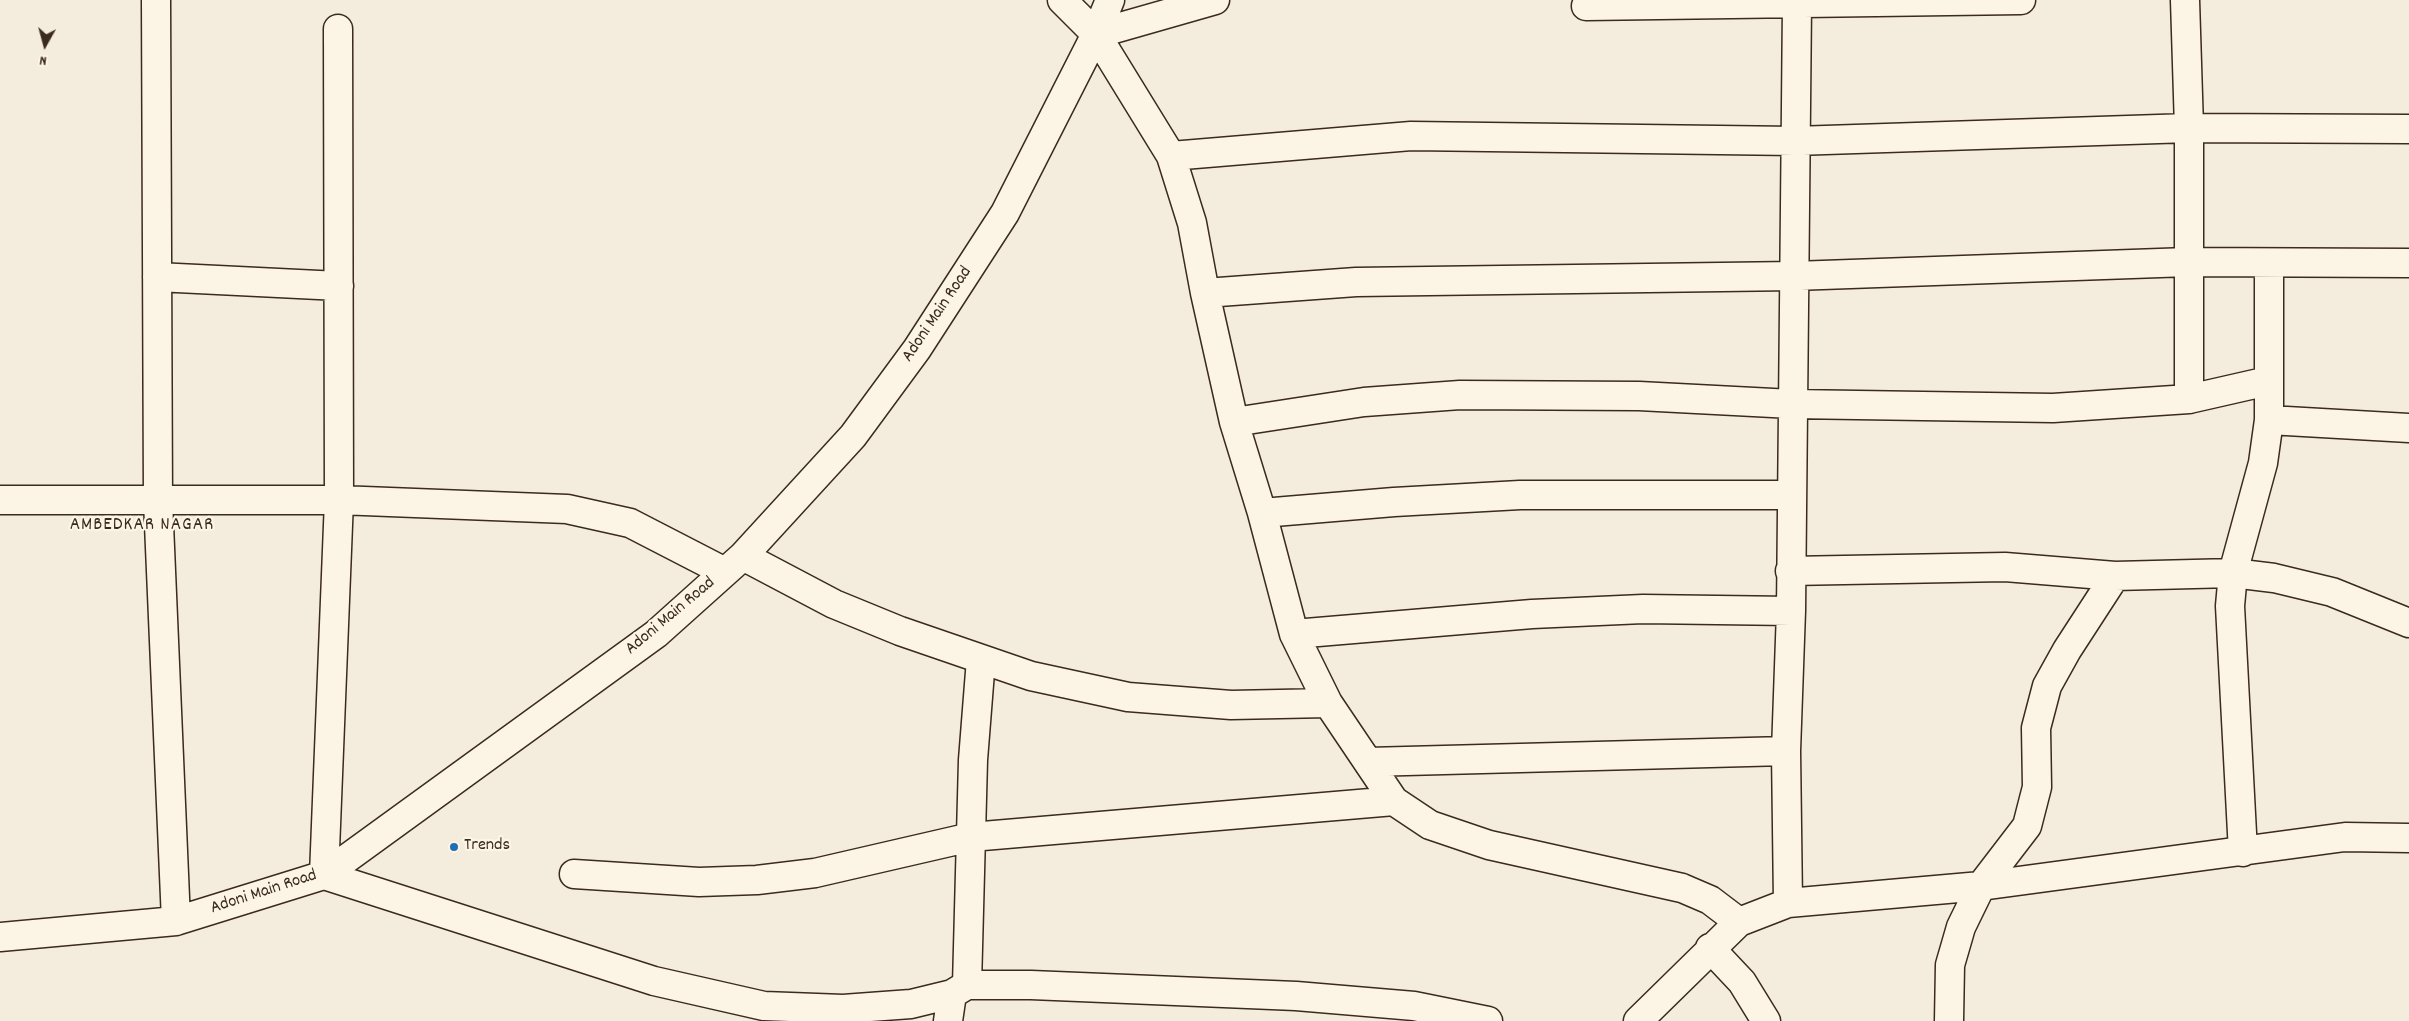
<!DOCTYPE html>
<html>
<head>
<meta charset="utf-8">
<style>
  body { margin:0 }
  #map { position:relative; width:2409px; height:1021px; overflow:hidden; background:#f4eddd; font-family:Dekko,sans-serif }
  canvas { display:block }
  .north { position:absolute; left:20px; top:20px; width:50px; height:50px; -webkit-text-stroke:4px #fcf5e5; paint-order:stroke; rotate:187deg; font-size:14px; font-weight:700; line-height:20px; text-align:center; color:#3b2a1e }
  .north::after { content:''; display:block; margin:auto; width:18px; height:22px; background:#3b2a1e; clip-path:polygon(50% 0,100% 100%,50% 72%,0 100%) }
</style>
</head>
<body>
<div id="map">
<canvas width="2409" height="1021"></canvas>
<div class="north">N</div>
</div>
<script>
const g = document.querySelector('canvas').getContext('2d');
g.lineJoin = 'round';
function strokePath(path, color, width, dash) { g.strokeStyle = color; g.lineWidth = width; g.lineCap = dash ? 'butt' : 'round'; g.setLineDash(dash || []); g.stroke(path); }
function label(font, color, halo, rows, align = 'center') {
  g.font = font + ' Dekko,sans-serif'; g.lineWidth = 4.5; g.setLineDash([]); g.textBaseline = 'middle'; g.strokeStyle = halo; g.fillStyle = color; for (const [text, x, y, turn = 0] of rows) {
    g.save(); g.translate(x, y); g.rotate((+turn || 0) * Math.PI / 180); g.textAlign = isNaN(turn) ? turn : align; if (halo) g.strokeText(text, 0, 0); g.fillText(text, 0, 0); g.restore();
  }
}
const minor = new Path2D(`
  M 156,0 L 158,501 L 176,921
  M 1062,0 L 1096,34 L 1215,0
  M 2185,0 L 2189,128 L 2189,399
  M 1586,6 L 2021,0
  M 338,29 L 339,500 L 324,875 L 654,981 L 764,1006 L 843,1009 L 911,1004 L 952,994 L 967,985 L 1031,985 L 1296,996 L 1414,1006 L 1488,1021
  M 1096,34 L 1171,156 L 1192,223 L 1205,293 L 1234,422 L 1262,513 L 1294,634 L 1328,703 L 1394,801 L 1430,825 L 1489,845 L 1682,888 L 1710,900 L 1739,922
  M 1171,156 L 1411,136 L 1795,141 L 2189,128 L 2409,129
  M 157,277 L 339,286
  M 1205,293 L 1356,282 L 1794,276 L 2188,262 L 2409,263
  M 2269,420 L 2409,428
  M 1234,422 L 1364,402 L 1460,395 L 1639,396 L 1792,404 L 2053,408 L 2189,399 L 2268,381
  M 0,500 L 339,500 L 567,509 L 630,523 L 725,572
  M 1262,513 L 1394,502 L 1520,495 L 1791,495
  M 743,556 L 834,604 L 900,631 L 1031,676 L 1128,697 L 1231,705 L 1328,703
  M 1790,571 L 2005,567 L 2115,576 L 2233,573 L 2274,578 L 2332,592 L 2409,623
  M 1294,634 L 1532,614 L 1643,609 L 1791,611
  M 1368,762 L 1786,751
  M 2243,852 L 2230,606 L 2233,573 L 2263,463 L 2269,420 L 2269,263
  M 574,874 L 699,882 L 757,880 L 815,873 L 971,837 L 1394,801
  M 1788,903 L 1786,751 L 1791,611 L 1797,4
  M 0,937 L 176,921 L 324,875 L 656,634 L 743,556 L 853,436 L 917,349 L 1005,213 L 1096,34 L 1110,0
  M 1710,948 L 1742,982 L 1766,1021
  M 967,985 L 973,760 L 981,659
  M 948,1021 L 952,994
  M 1638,1021 L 1739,922 L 1788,903 L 1981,886 L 2345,837 L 2409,838
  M 1949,1021 L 1950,965 L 1961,927 L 1981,886 L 2027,826 L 2037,787 L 2036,728 L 2047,686 L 2067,650 L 2115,576`);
strokePath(minor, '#3b2a1e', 31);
strokePath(minor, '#fcf5e5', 28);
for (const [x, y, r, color] of [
  [454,847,5,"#1f6fb2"]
]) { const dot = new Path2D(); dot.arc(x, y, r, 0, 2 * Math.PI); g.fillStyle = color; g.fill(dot); strokePath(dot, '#fcf5e5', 2); }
label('18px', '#3b2a1e', '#fcf5e5', [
  ["Adoni Main Road",938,315,-56],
  ["Adoni Main Road",671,617,-40],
  ["Adoni Main Road",264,893,-18]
]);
label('18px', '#3b2a1e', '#fcf5e5', [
  ["Trends",464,847]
], 'left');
g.letterSpacing = '1px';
label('19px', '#3b2a1e', '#fcf5e5', [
  ["AMBEDKAR NAGAR",142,526]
]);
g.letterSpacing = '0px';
</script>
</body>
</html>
